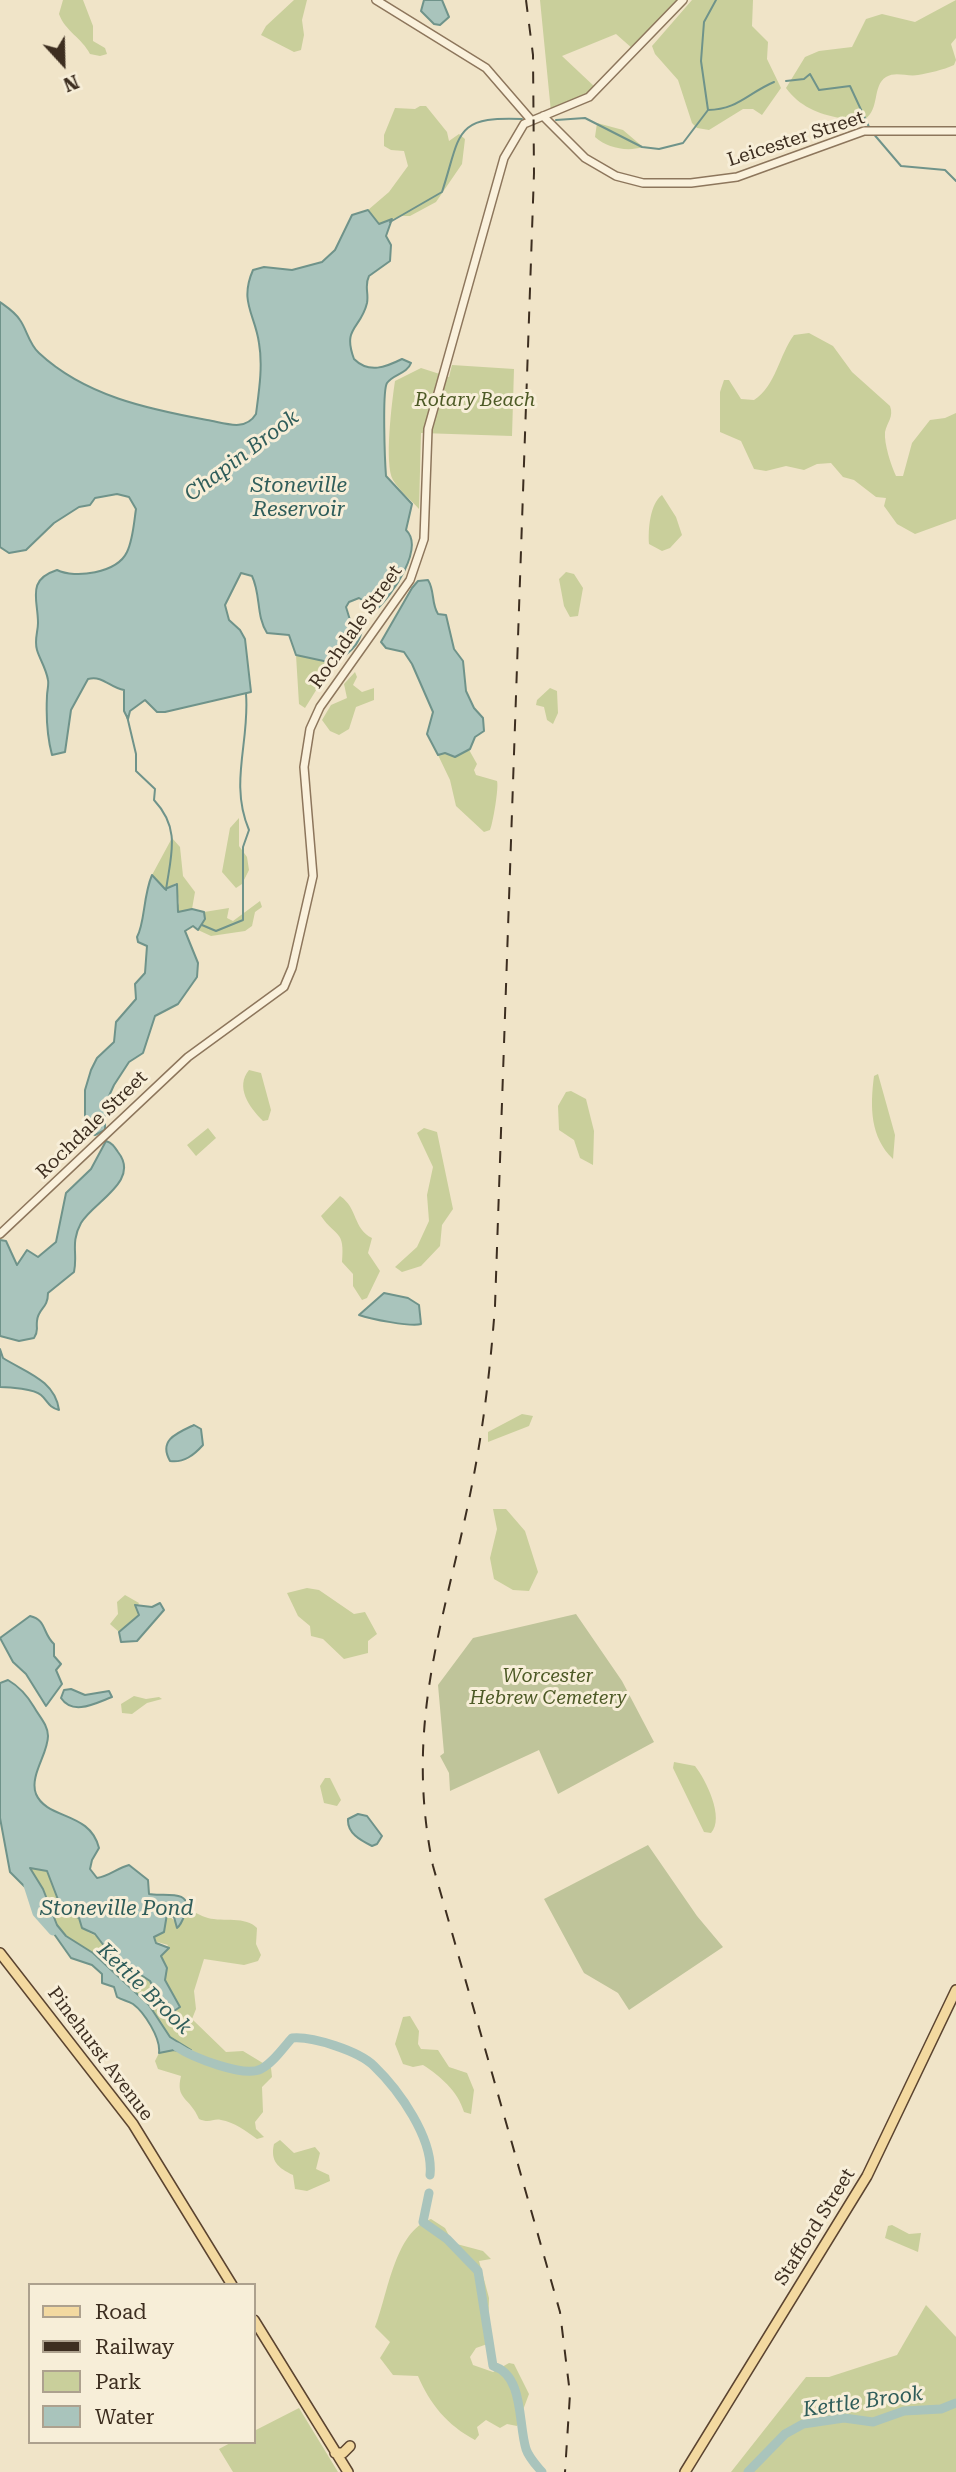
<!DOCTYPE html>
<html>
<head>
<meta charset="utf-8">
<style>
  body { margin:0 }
  #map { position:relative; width:956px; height:2472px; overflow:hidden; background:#f0e4c8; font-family:"Roboto Serif",serif }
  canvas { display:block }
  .legend { position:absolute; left:28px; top:2283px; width:228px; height:161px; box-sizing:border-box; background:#f7eed8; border:2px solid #ada18e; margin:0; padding:9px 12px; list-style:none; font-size:21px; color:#3d2e20 }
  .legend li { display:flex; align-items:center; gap:14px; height:35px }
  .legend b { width:35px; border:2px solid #ada18e }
  .north { position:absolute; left:28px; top:28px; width:70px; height:70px; -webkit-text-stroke:5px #f7eed8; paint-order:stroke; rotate:158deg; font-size:19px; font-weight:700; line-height:28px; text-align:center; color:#3d2e20 }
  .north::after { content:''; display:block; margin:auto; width:24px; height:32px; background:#3d2e20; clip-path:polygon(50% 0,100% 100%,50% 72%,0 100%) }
</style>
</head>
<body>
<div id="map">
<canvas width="956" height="2472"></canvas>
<ul class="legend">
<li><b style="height:9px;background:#f3d9a0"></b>Road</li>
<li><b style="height:9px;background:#3d2e20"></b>Railway</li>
<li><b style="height:19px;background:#c9cf9b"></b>Park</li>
<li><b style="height:19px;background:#a9c4bc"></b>Water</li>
</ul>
<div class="north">N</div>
</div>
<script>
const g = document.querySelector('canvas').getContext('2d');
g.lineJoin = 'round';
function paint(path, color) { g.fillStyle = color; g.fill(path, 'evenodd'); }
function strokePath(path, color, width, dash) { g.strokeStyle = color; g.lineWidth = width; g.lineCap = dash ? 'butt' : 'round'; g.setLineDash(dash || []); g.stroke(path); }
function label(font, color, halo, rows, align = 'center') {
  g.font = font + ' "Roboto Serif",serif'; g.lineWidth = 6; g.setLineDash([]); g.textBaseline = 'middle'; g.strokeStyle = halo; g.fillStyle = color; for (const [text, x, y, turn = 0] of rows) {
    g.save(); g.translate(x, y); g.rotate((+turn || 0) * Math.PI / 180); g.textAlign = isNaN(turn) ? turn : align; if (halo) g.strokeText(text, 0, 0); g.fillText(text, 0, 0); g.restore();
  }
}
paint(new Path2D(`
  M 63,0 L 83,0 L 93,26 L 93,41 L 105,48 L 107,54 L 100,56 L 90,54 C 82,38 65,31 59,14 Z
  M 294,0 L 307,0 L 302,20 L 304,35 L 301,50 L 294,52 L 261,35 L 266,26 Z
  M 540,0 L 678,0 L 633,49 L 616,34 L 562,56 L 596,88 L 589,96 L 551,112 Z
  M 692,0 L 753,0 L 752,26 L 768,42 L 767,59 L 781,88 L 762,115 L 753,109 L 743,109 L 709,130 L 697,128 L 692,123 L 678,80 L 655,54 L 652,46 Z
  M 956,0 L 956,38 L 951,44 L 956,60 L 954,65 C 943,70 929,73 918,75 C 907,77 896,71 886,77 C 872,86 880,109 865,119 C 855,126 849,120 840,118 C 818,114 799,106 786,88 L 805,57 L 819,51 L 852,47 L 866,19 L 882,14 L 915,22 Z
  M 420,106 L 426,106 L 447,132 L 449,141 L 459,134 L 465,139 L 462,164 L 436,202 L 410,216 L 401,216 L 379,224 L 368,210 L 389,192 L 408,166 L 404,151 L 391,150 L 384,146 L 384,135 L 395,108 L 415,109 Z
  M 597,123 L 623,130 L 643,147 C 627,152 607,148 595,137 Z
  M 809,333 L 833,346 L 852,372 L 890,406 C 894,417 887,422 885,432 C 884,444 891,465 896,476 L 903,476 L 912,443 L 930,420 L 945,418 L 956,413 L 956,519 L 915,534 L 897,524 L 884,506 L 886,498 L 876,497 L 854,480 L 843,477 L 831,463 L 817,464 L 804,470 L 786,466 L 766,471 L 754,469 L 741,441 L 720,432 L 720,392 L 724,380 L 729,380 L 741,399 L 754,400 C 776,386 779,355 794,335 Z
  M 452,365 L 514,369 L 512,436 L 421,433 L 419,509 C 411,500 399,490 393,480 C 384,464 392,401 395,381 L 421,368 L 449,377 Z
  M 662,495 L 676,517 L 682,535 L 670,548 L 662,551 L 649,544 C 648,529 650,504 662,495 Z
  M 566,572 L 574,574 L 583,588 L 578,616 L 570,617 L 564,606 L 559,579 Z
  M 296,655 L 333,663 L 305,708 L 299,704 Z
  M 355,672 L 357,677 L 353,685 L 362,692 L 374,688 L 374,700 L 356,707 L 349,729 L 339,735 L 330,731 L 322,720 L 331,705 L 347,698 L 344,684 Z
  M 550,688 L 557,691 L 558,713 L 553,724 L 547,720 L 544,707 L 536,705 L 537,700 Z
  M 468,748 L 477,764 L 474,770 L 476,775 L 497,781 C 499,787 493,823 490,830 L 484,832 L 456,806 L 450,780 L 438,755 Z
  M 239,818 L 239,846 L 247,857 L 249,870 L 242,884 L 236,888 L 222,872 L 230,828 Z
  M 172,838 L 180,847 L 183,876 L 195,892 L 192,909 L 183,913 L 176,910 L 179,903 L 176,883 L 165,889 L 152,875 Z
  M 260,901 L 262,907 L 255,912 L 252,926 L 245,931 L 211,936 L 198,930 L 205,919 L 204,912 L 229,908 L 227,918 L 233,921 Z
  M 249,1070 L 261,1073 L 271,1110 L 268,1120 L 263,1121 C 249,1107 235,1087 249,1070 Z
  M 878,1074 L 895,1135 L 893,1159 C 870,1137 870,1107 874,1076 Z
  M 571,1091 L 586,1099 L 594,1131 L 593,1165 L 580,1158 L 574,1140 L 559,1130 L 558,1106 L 566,1092 Z
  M 208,1128 L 216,1138 L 196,1156 L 187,1145 Z
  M 424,1128 L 437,1132 L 453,1209 L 442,1225 L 440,1246 L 421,1266 L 402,1272 L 395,1267 L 417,1247 L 429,1221 L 427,1195 L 433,1167 L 417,1133 Z
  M 340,1196 C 358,1208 353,1229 372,1238 L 368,1253 L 380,1271 L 367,1298 L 362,1300 L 353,1286 L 353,1274 L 342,1262 C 345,1229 336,1238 321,1216 Z
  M 522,1414 L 533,1416 L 529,1426 L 488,1442 L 488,1432 Z
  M 493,1509 L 506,1509 L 525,1531 L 538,1572 L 529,1591 L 513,1590 L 494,1579 L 490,1558 L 497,1529 Z
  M 307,1588 L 319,1590 L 354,1614 L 365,1612 L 377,1634 L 368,1641 L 368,1653 L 344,1659 L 323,1639 L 311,1636 L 310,1626 L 298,1616 L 287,1593 Z
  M 125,1595 L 139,1603 L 136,1609 L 139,1613 L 134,1622 L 119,1632 L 110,1624 L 118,1614 L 117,1602 Z
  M 134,1696 L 146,1699 L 159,1697 L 162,1699 L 147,1703 L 132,1714 L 122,1713 L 121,1704 Z
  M 674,1762 L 695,1766 C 706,1780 725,1818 711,1833 L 704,1832 L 673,1768 Z
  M 325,1778 L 330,1778 L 341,1800 L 337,1806 L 324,1803 L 320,1786 Z
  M 33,1867 L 47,1871 L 65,1914 L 79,1918 L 88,1932 L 100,1938 L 111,1955 L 150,1981 L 161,2003 L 178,2002 L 165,1980 L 167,1968 L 161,1956 L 168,1945 L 154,1941 L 154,1937 L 164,1932 L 167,1914 L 180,1926 L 187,1908 C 194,1912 201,1916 208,1918 C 223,1922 246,1916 257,1928 L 256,1944 L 261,1955 L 258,1961 L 244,1965 L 204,1959 L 194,1991 L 196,2009 L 192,2019 L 226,2052 L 243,2051 L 271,2068 L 272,2077 L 262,2087 L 263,2112 L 255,2122 L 256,2129 L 264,2137 L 257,2139 C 246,2131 234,2122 221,2120 C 213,2118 210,2124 199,2119 C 190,2097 175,2100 181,2076 L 158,2069 L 155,2061 L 159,2053 L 174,2050 L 187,2053 L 170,2037 L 149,2005 L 93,1953 L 66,1936 L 57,1925 L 43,1889 L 30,1870 Z
  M 410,2016 L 419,2031 L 418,2044 L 421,2049 L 438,2050 L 449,2067 L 467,2073 L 474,2090 L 471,2114 L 464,2112 C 458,2091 440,2076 423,2065 L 413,2067 L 403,2064 L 395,2044 L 403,2017 Z
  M 280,2140 L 294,2153 L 315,2147 L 320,2153 L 316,2169 L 329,2175 L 330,2181 L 307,2191 L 295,2189 L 293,2175 C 278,2168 270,2161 274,2144 Z
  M 431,2219 L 445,2228 L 453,2243 L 483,2251 L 491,2259 L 479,2261 L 489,2298 L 488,2331 L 493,2342 L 476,2348 L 470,2357 L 473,2365 L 493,2372 L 509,2363 L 514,2364 L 529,2394 L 517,2426 L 507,2424 L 500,2428 L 486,2420 L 477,2427 L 479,2435 L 475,2440 C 447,2425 430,2404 418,2376 L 393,2375 L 380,2358 L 390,2342 L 375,2327 C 388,2295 394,2232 431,2219 Z
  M 892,2225 L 909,2234 L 921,2233 L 918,2252 L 885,2238 L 888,2226 Z
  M 926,2305 L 956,2337 L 956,2472 L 731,2472 L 806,2377 L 829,2377 L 897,2355 Z
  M 299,2408 L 338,2472 L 233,2472 L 219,2449 L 232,2442 L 254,2442 L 254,2431 Z`), '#c9cf9b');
paint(new Path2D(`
  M 576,1614 L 622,1681 L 654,1742 L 558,1794 L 539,1750 L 450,1791 L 449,1773 L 440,1756 L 444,1753 L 438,1685 L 473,1638 Z
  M 648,1845 L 697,1916 L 723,1947 L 629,2010 L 618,1993 L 584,1973 L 544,1899 Z`), '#bfc49a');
const water = new Path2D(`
  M 424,0 L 442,0 L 449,17 L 440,25 L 434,24 L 421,11 Z
  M 368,210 L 379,224 L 392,219 L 386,236 L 391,245 L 390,261 L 369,276 C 364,286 369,293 367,303 C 361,329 342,327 354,359 C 369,374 386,367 402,359 L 411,363 C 407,374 393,374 387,383 C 382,391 385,463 386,476 L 412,504 L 406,530 C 425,548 392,595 377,609 L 359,598 L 349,602 L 346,607 L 350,620 L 362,628 C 361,645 347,655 333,663 L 296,655 L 289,635 L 267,633 C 256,616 261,595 252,576 L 241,573 L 225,605 L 229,620 L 240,630 L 245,639 L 251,692 L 165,712 L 157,712 L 145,700 L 130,711 L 128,719 L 124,711 L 124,690 C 110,688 103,675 88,679 L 71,710 L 65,752 L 52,755 C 47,736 46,716 47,696 C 47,691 49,685 48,680 C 46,668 40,660 37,650 C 34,640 38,632 38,623 C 38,599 26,580 57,570 C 75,579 117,573 127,552 C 133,540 134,522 136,509 L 129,497 L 117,494 L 95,498 L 90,505 L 79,507 L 54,523 L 26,550 L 9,553 L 0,547 L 0,302 C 7,307 15,312 20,320 C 27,330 29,344 39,353 C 85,396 148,409 207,420 C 225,423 245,432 256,414 C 259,391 263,366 259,343 C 255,314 239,302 253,270 L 264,267 L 292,270 L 322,262 L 335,250 L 352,215 Z
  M 428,580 C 435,591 431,603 438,614 L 446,615 L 454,649 L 463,661 L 466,691 L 474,708 L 483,718 L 484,731 L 475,737 L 470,749 L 455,757 L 445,753 L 438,755 L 427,734 L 433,712 L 412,664 L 404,652 L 386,648 L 381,642 L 412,588 L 418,581 Z
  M 152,875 L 165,889 L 177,884 L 178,912 L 192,909 L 204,912 L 205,919 L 198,930 L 193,926 L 185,931 L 198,963 L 197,977 L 178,1004 L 155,1016 L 143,1053 L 129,1062 L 114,1085 L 109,1096 L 111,1109 L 105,1115 L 105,1130 L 95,1135 L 87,1131 L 85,1125 L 85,1090 L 91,1070 L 97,1058 L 114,1042 L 116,1022 L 136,999 L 135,984 L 145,973 L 147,946 L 138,942 L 137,937 C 145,923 143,896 152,875 Z
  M 106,1141 C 112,1143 114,1146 118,1152 C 141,1181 93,1202 81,1223 C 70,1243 78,1254 74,1272 L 48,1293 C 48,1309 38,1308 37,1321 C 36,1329 39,1331 34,1338 L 19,1341 L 0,1336 L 0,1240 L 6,1241 L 17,1265 L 27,1250 L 38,1257 L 56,1242 L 66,1193 L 91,1169 Z
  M 384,1293 L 408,1298 L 419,1305 L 421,1324 C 411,1327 370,1319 359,1315 Z
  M 0,1349 L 3,1358 C 25,1372 55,1380 59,1410 C 48,1407 48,1401 41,1395 C 34,1389 10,1387 0,1387 Z
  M 194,1425 L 201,1429 L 203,1445 C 194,1455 184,1463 170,1461 C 158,1440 177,1433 194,1425 Z
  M 160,1603 L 164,1610 L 137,1641 L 121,1642 L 119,1632 L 139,1615 L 135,1605 L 152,1607 Z
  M 30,1616 C 47,1620 42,1633 54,1644 L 54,1656 L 61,1664 L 56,1670 L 62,1684 L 46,1706 L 26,1674 L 13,1662 L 0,1638 Z
  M 8,1680 C 20,1687 27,1695 34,1707 C 39,1716 48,1725 48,1736 C 48,1754 29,1776 36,1794 C 47,1820 90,1811 99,1848 L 92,1860 L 90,1869 L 97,1878 C 110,1876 117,1868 129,1865 L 148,1880 L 149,1894 C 162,1897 194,1888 185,1913 C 183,1919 182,1924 177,1928 L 174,1917 L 167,1914 L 164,1932 L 154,1937 L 156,1943 L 169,1948 L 161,1956 L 167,1968 L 165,1980 L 180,2007 L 174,2011 L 161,2003 L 150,1981 L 111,1955 L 95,1934 L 82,1928 L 79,1918 L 62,1910 L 47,1871 L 30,1868 L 43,1889 L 57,1925 L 66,1936 L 93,1953 L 149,2005 L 170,2037 L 191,2050 L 187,2053 L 174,2050 L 159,2053 C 161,2038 144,2012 133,2004 C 128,2001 122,2000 117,1997 L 114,1987 L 102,1983 L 102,1974 L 92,1965 L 71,1958 L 47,1924 L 31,1893 L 10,1872 L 0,1818 L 0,1683 Z
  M 71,1689 L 85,1695 L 109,1691 L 112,1697 C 96,1703 73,1716 61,1698 L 64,1690 Z
  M 358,1814 L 367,1816 L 382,1836 L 377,1844 L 372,1846 C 360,1840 347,1833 348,1819 Z`);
paint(water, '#a9c4bc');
strokePath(water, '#6f938a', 2);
strokePath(new Path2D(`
  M 786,81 L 804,79 L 810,74 L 819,90 L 850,86 L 869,127
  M 708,110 L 701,61 L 704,22 L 716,0
  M 556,120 L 585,118 L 642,147 L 659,149 L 683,143 L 708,110 C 737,110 748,93 774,82
  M 872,132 L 901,166 L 945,170 L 956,181
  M 390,222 L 442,192 C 461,134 453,116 522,119
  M 127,716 L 136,754 L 136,771 L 155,789 L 154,800 C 181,829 171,854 166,890
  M 202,925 L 216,931 L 243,920 L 243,847 L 249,830 C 229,783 250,741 246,694`), '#6f938a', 2);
strokePath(new Path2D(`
  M 28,1885 L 37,1913 L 53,1931
  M 177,2047 C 192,2057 244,2078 261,2069 C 273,2063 283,2048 292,2038 C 312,2036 359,2051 374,2066 C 399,2090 434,2139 430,2175
  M 429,2193 L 423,2222 L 447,2239 L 478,2271 L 493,2366 C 524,2375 518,2423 526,2449 C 529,2458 536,2465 542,2472
  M 748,2472 L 785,2434 L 803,2424 L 844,2418 L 873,2422 L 904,2411 L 941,2409 L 956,2403`), '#a9c4bc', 9);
const minor = new Path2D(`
  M 376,0 L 486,68 L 531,120
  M 543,116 L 585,158 L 616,176 L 643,183 L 691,183 L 737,177 L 864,131 L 956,131
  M 0,1234 L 188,1057 L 284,987 L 292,968 L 313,876 L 304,767 L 310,729 L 320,707 L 410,580 L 424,539 L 428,429 L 504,158 L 524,124 L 589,97 L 683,0`);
const major = new Path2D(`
  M 0,1953 L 133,2124 L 232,2285
  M 254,2320 L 348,2472
  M 335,2453 L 343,2453 L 350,2446
  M 685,2472 L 867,2176 L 956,1990`);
strokePath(minor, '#8d765c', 10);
strokePath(major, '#5b4430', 12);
strokePath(minor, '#faf1dc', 7);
strokePath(major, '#f3d9a0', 9);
strokePath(new Path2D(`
  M 526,0 L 533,55 L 534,173 L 495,1306 C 491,1360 485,1415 475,1469 C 449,1612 402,1715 433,1866 L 560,2312 L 570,2394 L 565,2472`), '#3d2e20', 2, [12, 12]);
label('19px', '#3d2e20', '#f7eed8', [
  ["Leicester Street",796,139,-18],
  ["Rochdale Street",356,627,-55],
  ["Rochdale Street",92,1125,-44],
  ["Pinehurst Avenue",100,2054,53],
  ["Stafford Street",815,2227,-58]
]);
label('italic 19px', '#4d5a26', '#f7eed8', [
  ["Rotary Beach",475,400],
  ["Worcester",548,1676],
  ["Hebrew Cemetery",548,1698]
]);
label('italic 21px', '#2f5d5a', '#f7eed8', [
  ["Chapin Brook",242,456,-37],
  ["Stoneville",299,486],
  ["Reservoir",299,510],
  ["Stoneville Pond",117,1909],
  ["Kettle Brook",144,1989,44],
  ["Kettle Brook",863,2402,-8]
]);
</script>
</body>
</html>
